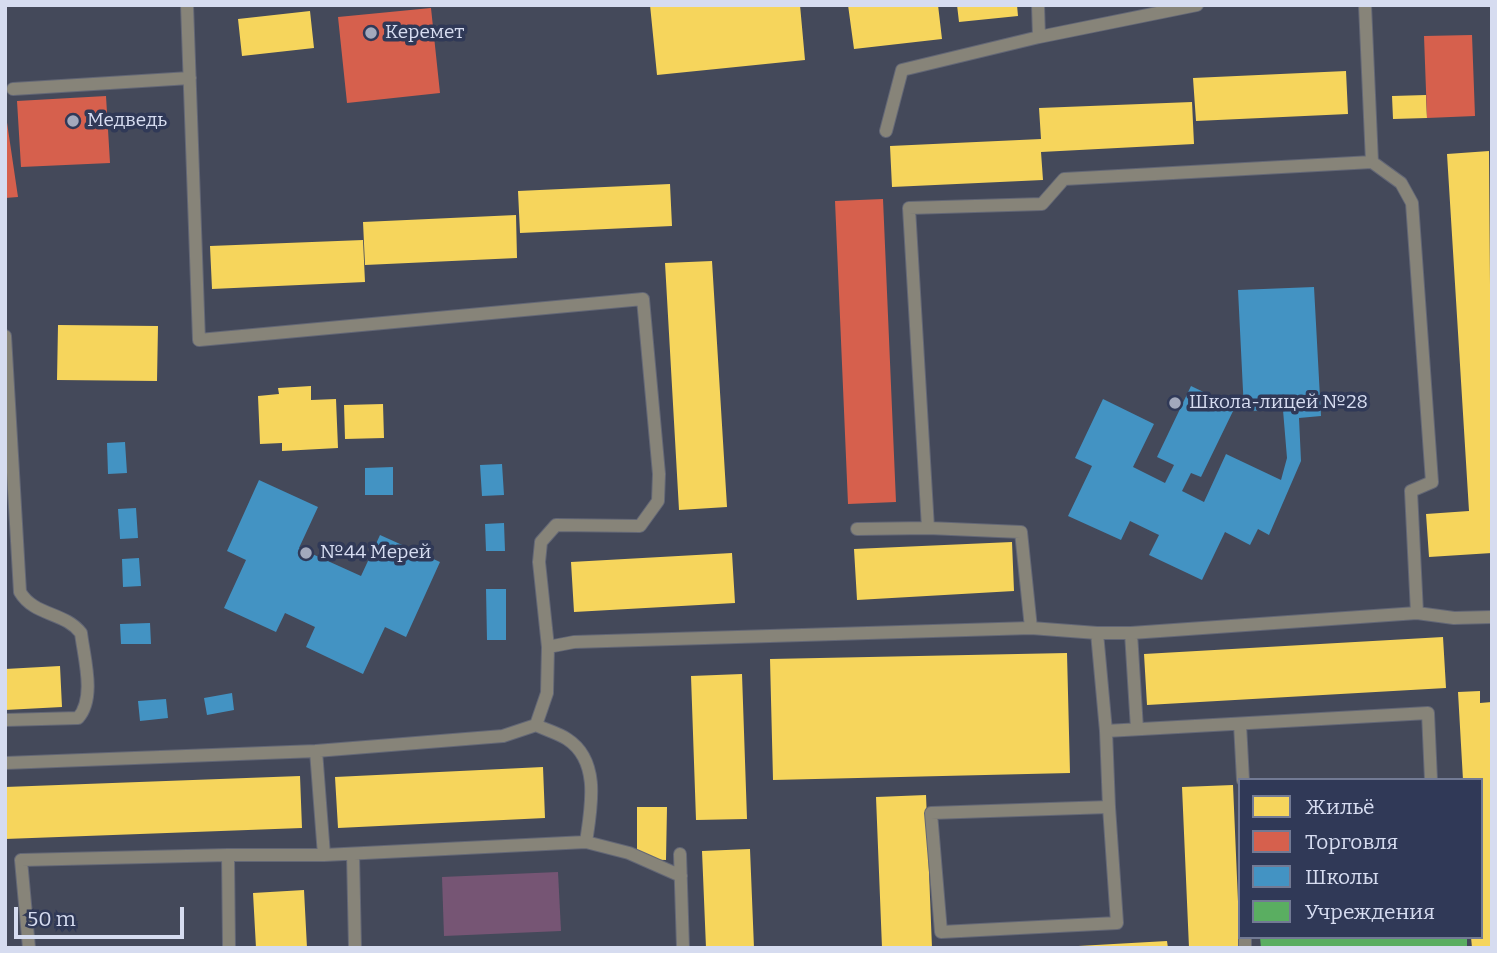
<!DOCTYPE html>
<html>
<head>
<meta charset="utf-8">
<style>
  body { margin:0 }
  #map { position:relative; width:1497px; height:953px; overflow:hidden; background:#44495a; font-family:Bitter,serif }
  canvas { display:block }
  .frame { position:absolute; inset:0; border:7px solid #d6dcf0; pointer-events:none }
  .legend { position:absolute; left:1238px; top:778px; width:245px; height:161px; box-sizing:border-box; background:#303957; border:2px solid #727a94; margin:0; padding:9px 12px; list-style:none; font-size:21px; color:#d6dcf0 }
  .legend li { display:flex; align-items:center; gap:14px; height:35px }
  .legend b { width:35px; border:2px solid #727a94 }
  .scale { position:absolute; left:14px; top:907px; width:170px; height:32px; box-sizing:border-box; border:4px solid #d6dcf0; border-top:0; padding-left:9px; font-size:21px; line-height:24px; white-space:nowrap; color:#d6dcf0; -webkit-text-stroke:5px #303957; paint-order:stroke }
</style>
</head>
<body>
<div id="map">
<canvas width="1497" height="953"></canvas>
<div class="frame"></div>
<ul class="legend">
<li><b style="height:19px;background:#f6d55c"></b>Жильё</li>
<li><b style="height:19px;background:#d6604d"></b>Торговля</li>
<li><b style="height:19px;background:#4393c3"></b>Школы</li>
<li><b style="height:19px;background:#5aae61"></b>Учреждения</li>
</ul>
<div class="scale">50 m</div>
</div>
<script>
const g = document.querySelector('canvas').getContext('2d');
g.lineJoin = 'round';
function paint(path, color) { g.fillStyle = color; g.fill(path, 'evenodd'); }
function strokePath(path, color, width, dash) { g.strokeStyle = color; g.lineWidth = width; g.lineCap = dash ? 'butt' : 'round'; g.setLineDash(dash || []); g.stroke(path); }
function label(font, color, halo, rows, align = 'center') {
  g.font = font + ' Bitter,serif'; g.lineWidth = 7; g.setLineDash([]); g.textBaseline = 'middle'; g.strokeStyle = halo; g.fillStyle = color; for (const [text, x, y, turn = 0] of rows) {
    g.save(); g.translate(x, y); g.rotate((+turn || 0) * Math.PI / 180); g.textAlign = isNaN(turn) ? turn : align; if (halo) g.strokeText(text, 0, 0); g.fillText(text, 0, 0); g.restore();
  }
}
paint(new Path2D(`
  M 558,872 L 561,931 L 444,936 L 442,877 Z`), '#765574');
paint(new Path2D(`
  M 650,5 L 800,5 L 805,60 L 657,75 Z
  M 848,5 L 938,5 L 942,39 L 854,49 Z
  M 957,5 L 1017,5 L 1018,16 L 959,22 Z
  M 310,11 L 314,48 L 242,56 L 238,19 Z
  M 1346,71 L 1348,114 L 1196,121 L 1193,78 Z
  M 1426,95 L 1427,118 L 1393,119 L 1392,96 Z
  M 1192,102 L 1194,144 L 1041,152 L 1043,180 L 892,187 L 890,146 L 1041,139 L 1039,108 Z
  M 1489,151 L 1492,553 L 1429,557 L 1426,514 L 1469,511 L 1447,154 Z
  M 670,184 L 672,226 L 520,233 L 518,191 Z
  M 516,215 L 517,258 L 365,265 L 363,222 Z
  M 363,240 L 365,282 L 212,289 L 210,246 Z
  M 712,261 L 727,507 L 679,510 L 665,263 Z
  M 58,325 L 158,326 L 157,381 L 57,380 Z
  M 311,386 L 311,400 L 336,399 L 338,448 L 282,451 L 282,443 L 260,444 L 258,396 L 279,394 L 278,388 Z
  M 383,404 L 384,438 L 345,439 L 344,405 Z
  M 1012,542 L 1014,591 L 857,600 L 854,549 Z
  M 732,553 L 735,603 L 574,612 L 571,562 Z
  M 1443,637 L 1446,688 L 1147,705 L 1144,654 Z
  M 1067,653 L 1070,773 L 773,780 L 770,659 Z
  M 60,666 L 62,707 L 5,710 L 5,669 Z
  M 742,674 L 747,819 L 696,820 L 691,676 Z
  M 1480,691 L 1480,703 L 1492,702 L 1492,948 L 1472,948 L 1471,937 L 1481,937 L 1481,780 L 1463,780 L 1458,692 Z
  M 543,767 L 545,818 L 338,828 L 335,777 Z
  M 300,776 L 302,828 L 5,839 L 5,787 Z
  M 1233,785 L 1240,948 L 1189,948 L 1182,787 Z
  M 926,795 L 932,948 L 882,948 L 876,797 Z
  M 637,807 L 667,807 L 666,860 L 637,859 Z
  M 750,849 L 754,948 L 706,948 L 702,851 Z
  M 304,890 L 307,948 L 256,948 L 253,893 Z
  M 1167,941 L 1168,948 L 1078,948 L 1078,946 Z`), '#f6d55c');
paint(new Path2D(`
  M 431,8 L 440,93 L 347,103 L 338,17 Z
  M 1472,35 L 1475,116 L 1427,118 L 1424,36 Z
  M 106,96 L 110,163 L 21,167 L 17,101 Z
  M 5,109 L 18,197 L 5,198 Z
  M 883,199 L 896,502 L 848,504 L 835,201 Z`), '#d6604d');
paint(new Path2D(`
  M 1314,287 L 1321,416 L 1299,418 L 1301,461 L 1269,535 L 1258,529 L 1250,545 L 1225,532 L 1202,580 L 1149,555 L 1159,535 L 1130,521 L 1121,540 L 1068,516 L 1092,466 L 1075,458 L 1103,399 L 1154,424 L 1133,467 L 1165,483 L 1174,465 L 1157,457 L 1191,386 L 1235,407 L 1201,477 L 1191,473 L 1182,491 L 1204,502 L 1226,454 L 1281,480 L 1287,458 L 1283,410 L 1244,411 L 1238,290 Z
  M 125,442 L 127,473 L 108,474 L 107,443 Z
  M 502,464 L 504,495 L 482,496 L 480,465 Z
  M 393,467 L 393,495 L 365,495 L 365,468 Z
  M 259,480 L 318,507 L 299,548 L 361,576 L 380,535 L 440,562 L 406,637 L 385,627 L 363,674 L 306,647 L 315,627 L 285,613 L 276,632 L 224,608 L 246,560 L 227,551 Z
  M 136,508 L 138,538 L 120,539 L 118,509 Z
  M 504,523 L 505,551 L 486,551 L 485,524 Z
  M 139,558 L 141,586 L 123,587 L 122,559 Z
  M 486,589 L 506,589 L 506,640 L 487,640 Z
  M 150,623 L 151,644 L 121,644 L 120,624 Z
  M 232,693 L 234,710 L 207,715 L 204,698 Z
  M 166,699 L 168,718 L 140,721 L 138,701 Z`), '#4393c3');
paint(new Path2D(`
  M 1260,937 L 1467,937 L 1467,948 L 1261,948 Z`), '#5aae61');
const service = new Path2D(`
  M 187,5 L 199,340 L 643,299 L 659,474 L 658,501 L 640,526 L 556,525 L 541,542 L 539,562 L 548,647
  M 1038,5 L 1039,37
  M 1365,5 L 1372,162
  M 13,89 L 190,78
  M 886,131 L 902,70 L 1039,37 L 1197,5
  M 5,336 L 20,592 C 34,616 65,612 81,633 C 84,658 96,698 78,718 L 5,720
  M 928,528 L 909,208 L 1042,204 L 1064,179 L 1372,162 L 1401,183 L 1412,203 L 1432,482 L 1411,491 L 1417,613
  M 857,529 L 928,528 L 1021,532 L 1031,628 L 1097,633 L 1106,731 L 1428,713 L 1431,780
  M 1097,633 L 1131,633
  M 1240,724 L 1243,780
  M 536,725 C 546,730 558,733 567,739 C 601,761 591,808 586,842
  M 1137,729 L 1131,633 L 1417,613 L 1454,618 L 1492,617
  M 1106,731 L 1109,807 L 931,813 L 941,932 L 1117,923 L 1109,807
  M 316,751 L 503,736 L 536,725 L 547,693 L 548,647 L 574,642 L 1031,628
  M 5,763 L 316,751 L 324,855
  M 353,854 L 355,948
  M 680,854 L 683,948
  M 228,855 L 324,855 L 586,842 L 629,853 L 681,876
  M 1245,937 L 1245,948
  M 29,948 L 21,860 L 228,855 L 229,948`);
strokePath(service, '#636776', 14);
strokePath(service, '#878479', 12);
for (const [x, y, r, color] of [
  [371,33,7,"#a3a9bc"],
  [73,121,7,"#a3a9bc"],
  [1175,403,7,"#a3a9bc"],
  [306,553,7,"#a3a9bc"]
]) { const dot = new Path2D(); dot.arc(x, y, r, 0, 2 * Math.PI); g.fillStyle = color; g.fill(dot); strokePath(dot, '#303957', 2.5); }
label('19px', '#d6dcf0', '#303957', [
  ["Керемет",385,33],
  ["Медведь",87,121],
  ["Школа-лицей №28",1189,403],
  ["№44 Мерей",320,553]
], 'left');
</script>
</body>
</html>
